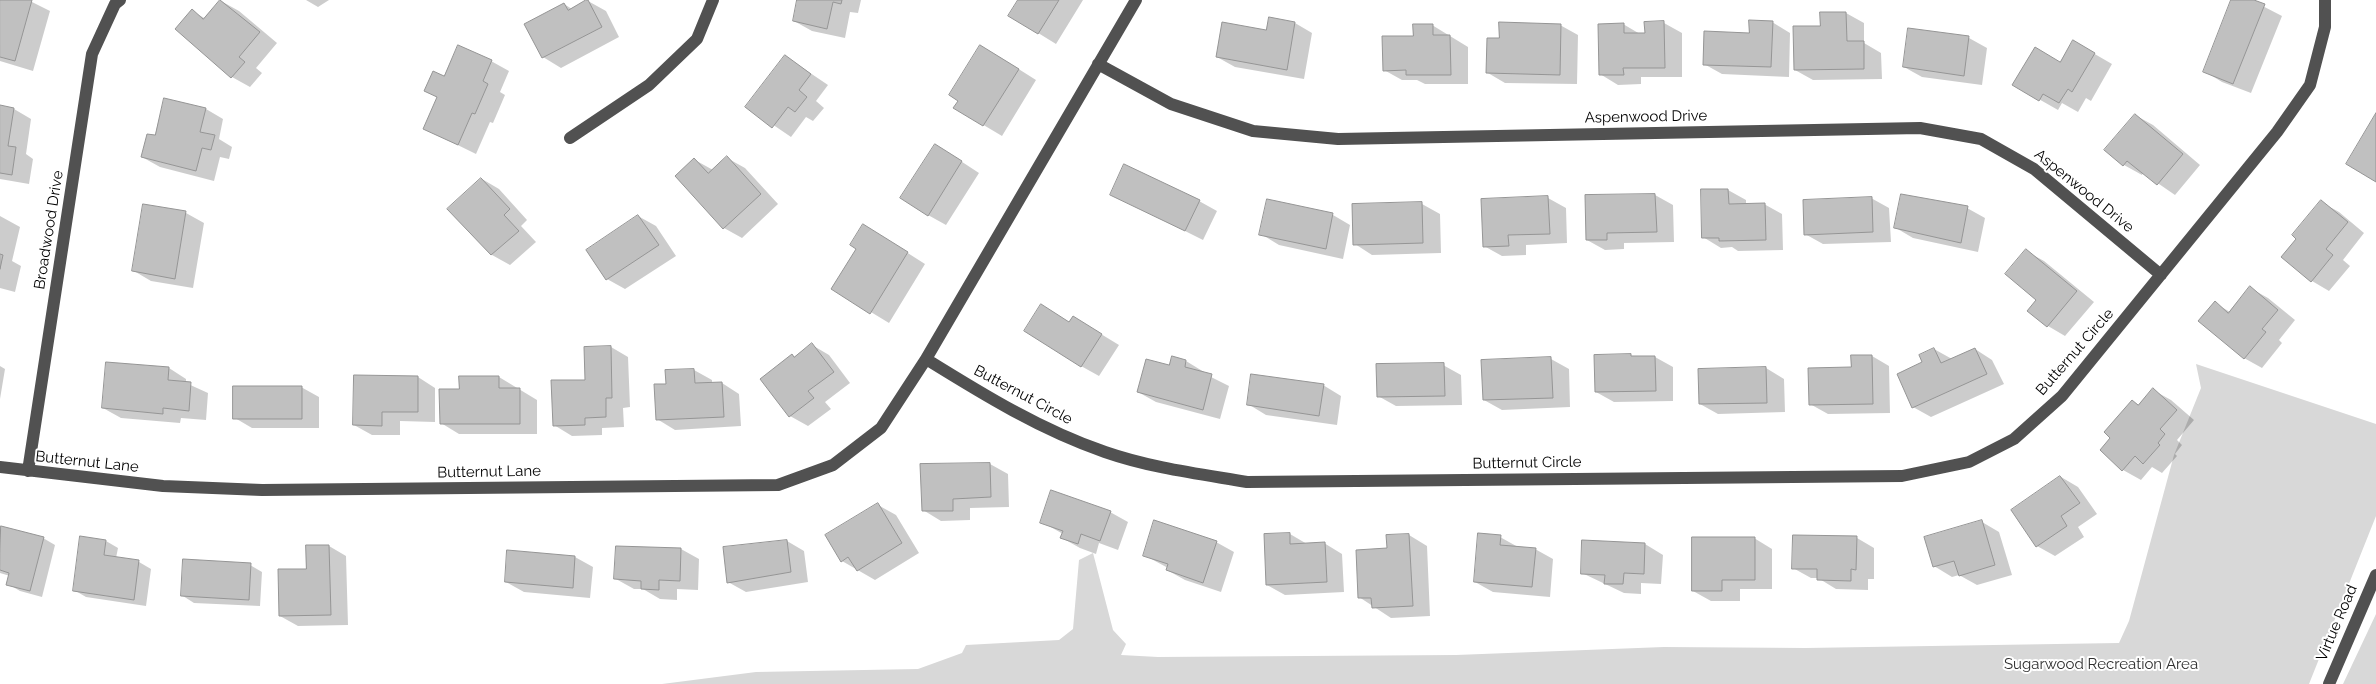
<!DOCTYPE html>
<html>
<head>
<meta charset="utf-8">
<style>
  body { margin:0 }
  canvas { display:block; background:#fff }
</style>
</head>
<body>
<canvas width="2376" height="684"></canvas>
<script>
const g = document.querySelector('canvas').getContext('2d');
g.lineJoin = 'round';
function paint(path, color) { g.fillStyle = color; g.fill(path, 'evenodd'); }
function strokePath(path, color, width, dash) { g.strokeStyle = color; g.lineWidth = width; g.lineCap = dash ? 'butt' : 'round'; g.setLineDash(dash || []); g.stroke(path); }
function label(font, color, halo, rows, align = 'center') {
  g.font = font + ' Raleway,sans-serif'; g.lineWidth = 4; g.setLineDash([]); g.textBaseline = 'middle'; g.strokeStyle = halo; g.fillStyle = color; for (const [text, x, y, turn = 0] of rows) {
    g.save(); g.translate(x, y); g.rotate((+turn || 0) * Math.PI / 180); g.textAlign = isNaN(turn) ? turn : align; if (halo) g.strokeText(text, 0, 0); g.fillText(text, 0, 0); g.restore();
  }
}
paint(new Path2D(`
  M 2196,364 L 2376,424 L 2376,516 L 2309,684 L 662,684 L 756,672 L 918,669 L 962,653 L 966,645 L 1059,640 L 1073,629 L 1079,560 L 1093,553 L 1113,630 L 1126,644 L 1121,655 L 1158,657 L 1456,655 L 1664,647 L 1806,648 L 2119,643 L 2129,621 L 2174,455 L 2201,388 Z
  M 2376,614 L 2376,684 L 2343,684 Z`), '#d8d8d8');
paint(new Path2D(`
  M 0,0 L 28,0 L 50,11 L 33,71 L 0,61 Z
  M 306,0 L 329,0 L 318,7 Z
  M 798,0 L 861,0 L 858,13 L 850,12 L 845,38 L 812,31 L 794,21 Z
  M 1019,0 L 1083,0 L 1056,44 L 1009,15 Z
  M 2232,0 L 2251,0 L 2282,16 L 2251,93 L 2222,82 L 2204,71 Z
  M 221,1 L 239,11 L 277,43 L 256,68 L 262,73 L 250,87 L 232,77 L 177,29 L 192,11 L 206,19 Z
  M 588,1 L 606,11 L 619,37 L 561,68 L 543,57 L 564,4 L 572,9 Z
  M 1846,13 L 1864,23 L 1864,43 L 1881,53 L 1882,79 L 1813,80 L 1795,70 L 1822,27 Z
  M 1772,22 L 1790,33 L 1789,77 L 1722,74 L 1704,64 Z
  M 1295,23 L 1312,33 L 1304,79 L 1235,67 L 1217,57 L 1267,31 Z
  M 1664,23 L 1682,33 L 1682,77 L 1641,77 L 1641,84 L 1618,85 L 1600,74 L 1623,24 L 1640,34 L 1646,34 Z
  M 1432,25 L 1468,47 L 1468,84 L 1425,84 L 1417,80 L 1402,80 L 1384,70 L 1414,37 Z
  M 1560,25 L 1578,35 L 1577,84 L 1505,83 L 1488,73 L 1500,39 Z
  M 1909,29 L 1969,38 L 1987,48 L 1982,85 L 1922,77 L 1904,67 Z
  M 2074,42 L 2112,64 L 2091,101 L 2086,98 L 2078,112 L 2062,103 L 2058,110 L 2014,85 L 2061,64 Z
  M 785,56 L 828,85 L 816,101 L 824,108 L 813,121 L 806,117 L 791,137 L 747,107 Z
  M 998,56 L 1036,80 L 1002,136 L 955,108 Z
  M 491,61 L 509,71 L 500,92 L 505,95 L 493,123 L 490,122 L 476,154 L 425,129 L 438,98 L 426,91 Z
  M 165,99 L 206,109 L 223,119 L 219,139 L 232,147 L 229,159 L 220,157 L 214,181 L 160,167 L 142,157 L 156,137 Z
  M 0,107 L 14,109 L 31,119 L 26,154 L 33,159 L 29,184 L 0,179 Z
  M 2135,115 L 2153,125 L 2200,165 L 2175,195 L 2143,173 L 2142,175 L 2124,165 L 2106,150 Z
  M 953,156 L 979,173 L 946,225 L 928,215 Z
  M 727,158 L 745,168 L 778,204 L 742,238 L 724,228 L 695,160 L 713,170 Z
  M 482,179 L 499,189 L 527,220 L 521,226 L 536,242 L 510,265 L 492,255 L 467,227 Z
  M 1728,190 L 1746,200 L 1746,205 L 1764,204 L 1782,214 L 1783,250 L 1738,251 L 1732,247 L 1721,248 L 1703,237 Z
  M 1111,194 L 1199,201 L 1217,211 L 1203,240 Z
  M 1655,195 L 1673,205 L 1674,242 L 1624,243 L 1624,249 L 1605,250 L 1587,240 Z
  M 1548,198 L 1566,208 L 1567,243 L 1526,245 L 1526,255 L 1502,256 L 1484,246 Z
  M 1871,198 L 1889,208 L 1891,242 L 1823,244 L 1805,234 Z
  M 1268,201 L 1333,215 L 1350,225 L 1343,259 L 1279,245 L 1261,234 Z
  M 2321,202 L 2339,212 L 2364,233 L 2343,260 L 2350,266 L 2329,291 L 2312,281 L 2298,238 Z
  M 1422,204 L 1440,214 L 1441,253 L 1372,255 L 1355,244 Z
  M 144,206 L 186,213 L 204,223 L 193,288 L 151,281 L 134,271 Z
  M 1967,208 L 1985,218 L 1978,252 L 1913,238 L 1896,228 Z
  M 0,216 L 20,227 L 12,261 L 21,266 L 15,292 L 0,288 Z
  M 638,216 L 656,226 L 676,256 L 625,289 L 607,279 L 588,250 Z
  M 881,236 L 925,264 L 889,323 L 833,289 Z
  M 2026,251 L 2044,261 L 2094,302 L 2065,336 L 2048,326 L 2038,300 Z
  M 2250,288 L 2268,298 L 2295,320 L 2279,340 L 2282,343 L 2262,368 L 2244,358 L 2215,303 L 2230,312 Z
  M 1070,323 L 1091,328 L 1119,345 L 1099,376 L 1081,366 Z
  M 812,345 L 829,355 L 850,383 L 825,402 L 831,409 L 808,426 L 790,416 L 792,355 L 795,357 Z
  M 611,347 L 628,357 L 630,407 L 623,408 L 624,427 L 602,428 L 602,435 L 572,436 L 554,425 Z
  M 1934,349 L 1952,359 L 1975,349 L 1992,360 L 2004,384 L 1931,417 L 1913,407 L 1924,363 Z
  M 1872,356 L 1889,366 L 1890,413 L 1828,414 L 1810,404 Z
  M 1655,357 L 1673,367 L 1673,401 L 1614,402 L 1596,392 Z
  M 1173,358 L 1186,361 L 1204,372 L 1203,373 L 1229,386 L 1220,419 L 1156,402 L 1138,392 L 1170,367 Z
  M 1551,359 L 1569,369 L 1570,407 L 1502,410 L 1484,400 Z
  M 1443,365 L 1461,375 L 1462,405 L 1396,406 L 1378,396 Z
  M 0,366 L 5,369 L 0,399 Z
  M 169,368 L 186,379 L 186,383 L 208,393 L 206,420 L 181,418 L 180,423 L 121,418 L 103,408 Z
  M 1766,368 L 1784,379 L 1785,412 L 1718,414 L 1700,404 Z
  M 694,370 L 712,380 L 712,384 L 722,383 L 739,394 L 741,426 L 675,430 L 657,419 L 667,385 Z
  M 418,377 L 435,388 L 435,422 L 400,421 L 400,435 L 372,435 L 354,425 Z
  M 499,377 L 537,400 L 537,434 L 459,434 L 441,423 L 461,390 Z
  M 1323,385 L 1341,396 L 1337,425 L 1266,415 L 1248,404 Z
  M 301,387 L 319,397 L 319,428 L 252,428 L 235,418 Z
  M 2153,390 L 2171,400 L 2194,420 L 2177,440 L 2182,445 L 2175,454 L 2177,456 L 2162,473 L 2152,467 L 2141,480 L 2123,470 L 2101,450 L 2112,438 L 2132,401 L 2139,405 Z
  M 990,464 L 1008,474 L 1009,507 L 970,508 L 970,520 L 941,521 L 923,510 Z
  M 2061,477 L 2078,487 L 2097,514 L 2078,527 L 2084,537 L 2055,556 L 2037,546 Z
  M 878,505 L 896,515 L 919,553 L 875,580 L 842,561 Z
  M 1110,512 L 1128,522 L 1118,550 L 1099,543 L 1096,554 L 1080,548 L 1062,538 L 1063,534 L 1042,522 Z
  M 1982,522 L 1999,532 L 2012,575 L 1977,585 L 1959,575 L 1952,577 L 1934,566 Z
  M 2,527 L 43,538 L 55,545 L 42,597 L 20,591 L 8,584 L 10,576 L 0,573 Z
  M 1290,534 L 1307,544 L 1324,543 L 1342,554 L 1344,592 L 1285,595 L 1267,585 Z
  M 1409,535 L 1427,546 L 1430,616 L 1391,618 L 1359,597 L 1388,550 Z
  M 1500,537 L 1518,547 L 1535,549 L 1553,559 L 1550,597 L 1493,592 L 1475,582 Z
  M 1754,538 L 1772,549 L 1772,589 L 1740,589 L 1740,601 L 1711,601 L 1693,591 Z
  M 1857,538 L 1874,548 L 1874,579 L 1868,579 L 1868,590 L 1836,589 L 1818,578 L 1811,578 L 1793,568 Z
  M 106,541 L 118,548 L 116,558 L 139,562 L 151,569 L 146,606 L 86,597 L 74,590 Z
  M 787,541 L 804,551 L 808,582 L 746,592 L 728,582 Z
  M 1216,542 L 1234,552 L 1221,592 L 1185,580 L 1167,570 L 1168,568 L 1144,555 Z
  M 1645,544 L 1663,555 L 1661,584 L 1641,583 L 1641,594 L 1624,593 L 1582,573 Z
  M 329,546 L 346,556 L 348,625 L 298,626 L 280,616 L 307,570 Z
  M 617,547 L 681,549 L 699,559 L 698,590 L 677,589 L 677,600 L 660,599 L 643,589 L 634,589 L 616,579 Z
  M 575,557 L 593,567 L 590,598 L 524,592 L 506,582 Z
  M 250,565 L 262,572 L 260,606 L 194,603 L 183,596 Z`), '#0003');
const building = new Path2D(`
  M 0,0 L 32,0 L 15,61 L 0,57 Z
  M 220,0 L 260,32 L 239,57 L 245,62 L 231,78 L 175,29 L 192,9 L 203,19 Z
  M 586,0 L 588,0 L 602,27 L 542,58 L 524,24 L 564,3 L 568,10 Z
  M 797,0 L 842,0 L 841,4 L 833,2 L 827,29 L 793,21 Z
  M 1018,0 L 1059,0 L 1038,34 L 1008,16 Z
  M 2231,0 L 2254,0 L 2265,4 L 2233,84 L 2203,72 Z
  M 1820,12 L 1846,12 L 1847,41 L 1864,41 L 1864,69 L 1794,70 L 1793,26 L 1820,26 Z
  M 1269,17 L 1295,22 L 1287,70 L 1216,57 L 1222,22 L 1266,30 Z
  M 1749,20 L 1773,21 L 1771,67 L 1703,65 L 1704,31 L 1749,33 Z
  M 1664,21 L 1665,68 L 1623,68 L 1624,75 L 1599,75 L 1598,24 L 1624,23 L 1624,33 L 1645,33 L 1644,22 Z
  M 1499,22 L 1561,24 L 1560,75 L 1486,73 L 1487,38 L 1499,38 Z
  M 1413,24 L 1433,24 L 1433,35 L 1450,35 L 1451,75 L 1406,75 L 1406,70 L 1383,71 L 1382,36 L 1413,36 Z
  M 1908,28 L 1969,36 L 1964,76 L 1903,67 Z
  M 2073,40 L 2095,53 L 2072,92 L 2068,89 L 2059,103 L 2043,94 L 2039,101 L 2012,85 L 2035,47 L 2060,62 Z
  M 458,45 L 492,60 L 483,81 L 488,84 L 475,114 L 472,113 L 458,145 L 423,129 L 437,97 L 424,91 L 433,71 L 444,76 Z
  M 980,45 L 1019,69 L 983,126 L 953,108 L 958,101 L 949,95 Z
  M 785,55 L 811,74 L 799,90 L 807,97 L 795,112 L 788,107 L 772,128 L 745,107 Z
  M 164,98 L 206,108 L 200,132 L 215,135 L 211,150 L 202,148 L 196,171 L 141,157 L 147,134 L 155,135 Z
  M 0,105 L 14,108 L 8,146 L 16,147 L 12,175 L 0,173 Z
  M 2376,113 L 2376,182 L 2346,164 Z
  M 2135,114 L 2183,154 L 2157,185 L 2127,161 L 2123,166 L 2104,150 Z
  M 935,144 L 962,161 L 928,216 L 900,198 Z
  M 727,156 L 761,194 L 723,229 L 675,176 L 694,158 L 708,173 Z
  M 1124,164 L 1200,200 L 1185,231 L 1110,195 Z
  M 481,178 L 510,209 L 504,215 L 519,231 L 491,255 L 447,209 Z
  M 1701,189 L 1728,189 L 1729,204 L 1765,203 L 1766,240 L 1719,241 L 1719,238 L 1702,238 Z
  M 1655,194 L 1657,232 L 1607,233 L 1607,240 L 1586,240 L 1585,195 Z
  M 1901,194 L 1968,206 L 1961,243 L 1894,228 Z
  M 1548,196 L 1550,234 L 1508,235 L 1509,246 L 1483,247 L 1481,199 Z
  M 1872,197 L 1873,232 L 1804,235 L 1803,200 Z
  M 1267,199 L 1333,213 L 1326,249 L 1259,235 Z
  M 2321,200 L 2348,222 L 2326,249 L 2333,255 L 2311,282 L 2281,257 L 2296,239 L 2292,235 Z
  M 1422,202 L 1423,243 L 1353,245 L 1352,204 Z
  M 143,204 L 186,211 L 175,279 L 132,271 Z
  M 638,215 L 659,245 L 606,280 L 586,250 Z
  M 863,224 L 908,252 L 870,314 L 831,289 L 856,249 L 850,245 Z
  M 2026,249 L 2077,291 L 2047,327 L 2027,311 L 2036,300 L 2005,274 Z
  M 0,254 L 3,255 L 0,269 Z
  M 2250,286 L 2278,310 L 2262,329 L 2266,332 L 2244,359 L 2198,321 L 2215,301 L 2228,313 Z
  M 1041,304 L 1069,322 L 1073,316 L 1102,334 L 1081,367 L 1024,331 Z
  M 812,343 L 834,372 L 808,391 L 814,398 L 789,417 L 760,379 L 792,354 L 794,357 Z
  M 611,346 L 612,398 L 606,398 L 606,417 L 585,418 L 585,425 L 553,426 L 551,380 L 585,380 L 584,347 Z
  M 1934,348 L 1941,363 L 1975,348 L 1987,374 L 1912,408 L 1897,374 L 1922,362 L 1919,355 Z
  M 1631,354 L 1631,356 L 1655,356 L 1656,391 L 1595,392 L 1594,355 Z
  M 1851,355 L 1872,355 L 1873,404 L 1809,405 L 1808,368 L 1851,367 Z
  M 1172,356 L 1186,360 L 1185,367 L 1212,374 L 1203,410 L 1137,392 L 1146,359 L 1169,365 Z
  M 1551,357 L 1553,398 L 1483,400 L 1481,360 Z
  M 106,362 L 169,367 L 168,380 L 191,382 L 189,411 L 163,408 L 163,414 L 102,408 Z
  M 1444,363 L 1445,396 L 1377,397 L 1376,364 Z
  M 1766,367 L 1767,403 L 1699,404 L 1698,369 Z
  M 694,369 L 695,383 L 722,382 L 724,417 L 656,420 L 654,384 L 666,384 L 665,370 Z
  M 1251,374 L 1324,384 L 1319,416 L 1247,405 Z
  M 354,375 L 418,376 L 418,412 L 382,412 L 382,426 L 353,425 Z
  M 459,376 L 499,376 L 499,388 L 520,388 L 520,424 L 440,424 L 439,389 L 459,389 Z
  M 233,386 L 302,386 L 302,419 L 233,419 Z
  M 2153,388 L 2177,410 L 2160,429 L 2165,434 L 2158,443 L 2160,445 L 2143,464 L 2135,456 L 2122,471 L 2100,450 L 2110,438 L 2104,432 L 2132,400 L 2138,405 Z
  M 990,463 L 991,497 L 953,499 L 953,511 L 922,511 L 920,464 Z
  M 2060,476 L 2080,503 L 2061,516 L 2067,526 L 2036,547 L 2011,510 Z
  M 1051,490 L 1111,511 L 1100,541 L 1081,534 L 1078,544 L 1060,538 L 1063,531 L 1040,523 Z
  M 878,503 L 902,543 L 857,571 L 848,557 L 841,562 L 825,535 Z
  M 1154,520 L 1217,541 L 1203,583 L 1166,570 L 1168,564 L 1143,556 Z
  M 1982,520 L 1995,565 L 1959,576 L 1954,561 L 1933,567 L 1924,537 Z
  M 1,526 L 44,537 L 30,591 L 6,585 L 9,573 L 0,570 Z
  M 1290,533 L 1290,544 L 1325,542 L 1327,582 L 1266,585 L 1264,534 Z
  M 1478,533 L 1501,535 L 1500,545 L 1536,548 L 1532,587 L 1474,582 Z
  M 1409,534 L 1413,606 L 1372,608 L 1371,598 L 1358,598 L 1356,550 L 1387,548 L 1386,535 Z
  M 1793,535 L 1857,536 L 1856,570 L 1851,569 L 1851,581 L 1817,580 L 1817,569 L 1792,569 Z
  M 80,536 L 106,540 L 104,555 L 139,560 L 134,600 L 73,591 Z
  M 1692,537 L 1755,537 L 1755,580 L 1722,580 L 1722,591 L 1692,591 Z
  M 787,540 L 791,572 L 727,583 L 723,547 Z
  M 1582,540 L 1645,543 L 1644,574 L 1624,573 L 1623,584 L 1604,584 L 1605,575 L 1581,574 Z
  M 306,545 L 329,545 L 331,615 L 279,616 L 278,569 L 306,569 Z
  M 616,546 L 681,548 L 680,581 L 659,580 L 659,590 L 641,589 L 641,581 L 614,579 Z
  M 507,550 L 575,556 L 573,588 L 505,582 Z
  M 183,559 L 251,563 L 249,600 L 181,596 Z`);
paint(building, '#c0c0c0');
strokePath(building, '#959595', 1);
strokePath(new Path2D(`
  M 1136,0 L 926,359 C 984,395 1041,430 1105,452 C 1151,468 1200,474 1247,482 L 1902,476 L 1969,462 L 2014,439 L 2062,396 L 2277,132 L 2310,85 L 2325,27 L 2325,0
  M 1098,64 L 1171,104 L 1253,131 L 1338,139 L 1920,128 L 1981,139 L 2034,169 L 2161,275
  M 570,138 L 649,85 L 697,39 L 713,0
  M 0,467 L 163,486 L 262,490 L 778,485 L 833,465 L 881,428 L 926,359
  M 28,471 L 92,54 L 115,4 L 120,0
  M 2329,684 L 2376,575`), '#515151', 12);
label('15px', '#000', '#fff', [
  ["Aspenwood Drive",1646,117,-1],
  ["Aspenwood Drive",2084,191,39],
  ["Broadwood Drive",49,230,-81],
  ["Butternut Circle",2075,352,-49],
  ["Butternut Circle",1023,395,28],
  ["Butternut Lane",87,462,6],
  ["Butternut Circle",1527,463,-1],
  ["Butternut Lane",489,472,-1],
  ["Virtue Road",2337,623,-67]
]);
label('15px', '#2f2f2f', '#fff', [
  ["Sugarwood Recreation Area",2101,664]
]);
</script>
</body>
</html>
